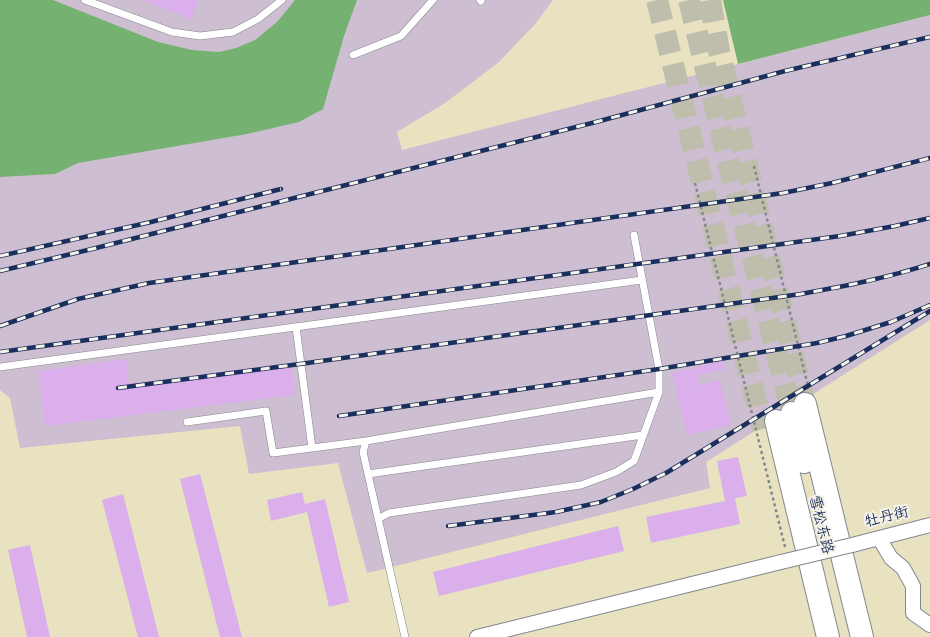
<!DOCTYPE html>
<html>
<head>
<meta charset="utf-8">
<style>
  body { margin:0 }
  canvas { display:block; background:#e8e2c0 }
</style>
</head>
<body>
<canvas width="930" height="637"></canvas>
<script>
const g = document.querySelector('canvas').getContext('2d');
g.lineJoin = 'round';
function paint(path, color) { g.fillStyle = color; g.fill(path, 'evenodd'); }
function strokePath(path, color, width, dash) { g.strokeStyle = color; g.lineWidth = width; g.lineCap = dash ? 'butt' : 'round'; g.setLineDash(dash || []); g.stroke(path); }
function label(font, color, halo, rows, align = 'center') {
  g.font = font + ' "Architects Daughter","LXGW WenKai TC",sans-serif'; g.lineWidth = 4; g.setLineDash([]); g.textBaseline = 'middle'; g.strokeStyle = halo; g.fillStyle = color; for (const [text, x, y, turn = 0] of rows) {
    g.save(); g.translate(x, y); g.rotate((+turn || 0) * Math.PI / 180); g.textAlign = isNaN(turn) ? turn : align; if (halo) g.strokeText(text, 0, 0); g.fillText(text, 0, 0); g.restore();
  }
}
paint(new Path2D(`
  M 0,0 L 553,0 L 536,23 L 499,62 L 445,103 L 397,132 L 402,150 L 930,15 L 930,320 L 706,462 L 710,488 L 367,573 L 338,463 L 249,474 L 240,426 L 20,448 L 10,398 L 0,390 Z`), '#cebed1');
paint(new Path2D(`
  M 0,0 L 53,0 L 158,42 L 192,50 L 219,52 L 236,48 L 255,40 L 277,22 L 295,0 L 357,0 L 344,36 L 323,109 L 299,122 L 247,134 L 78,163 L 55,174 L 0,177 Z
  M 723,0 L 930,0 L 930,15 L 738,64 Z`), '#75b272');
paint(new Path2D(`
  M 143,0 L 199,0 L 191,19 Z
  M 126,359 L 129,384 L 290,363 L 295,395 L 45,426 L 38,371 Z
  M 723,361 L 725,369 L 697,375 L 699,385 L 720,380 L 731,425 L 687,435 L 672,373 Z
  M 738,457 L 747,496 L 735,498 L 740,524 L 651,543 L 646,517 L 725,501 L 717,461 Z
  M 200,474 L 242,637 L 220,637 L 180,479 Z
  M 302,492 L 305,504 L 325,499 L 349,602 L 329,607 L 307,512 L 271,521 L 267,500 Z
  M 123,494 L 159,637 L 138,637 L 102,500 Z
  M 618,526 L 624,551 L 439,596 L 433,572 Z
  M 30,545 L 50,637 L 27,637 L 8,550 Z`), '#daafeb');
strokePath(new Path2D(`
  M 657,0 L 763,429
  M 689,0 L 731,173 L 792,413
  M 710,0 L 719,51 L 805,404`), '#bfbeac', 22, [22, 11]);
const lane = new Path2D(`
  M 85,0 L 172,32 L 200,36 L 233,32 L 258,19 L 282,0
  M 480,0 L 481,1
  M 353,55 L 401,36 L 433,0
  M 296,327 L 312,448
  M 0,367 L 642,280
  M 187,422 L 266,411 L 273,453 L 366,441
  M 368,474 L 643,435
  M 378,519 L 389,513 L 581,485 L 616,472 L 634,461 L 659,392 L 659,369 L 634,235
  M 405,637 L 363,452 L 366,441 L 659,392`);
const street = new Path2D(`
  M 879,538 L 891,558 L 903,568 L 913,586 L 913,613 L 930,625
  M 852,545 L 930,525
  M 477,637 L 781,562`);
const primary = new Path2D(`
  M 805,404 L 862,637
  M 792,413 L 804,462
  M 776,421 L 828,637`);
strokePath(lane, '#82888f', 8);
strokePath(street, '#82888f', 16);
strokePath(primary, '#82888f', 24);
strokePath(new Path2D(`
  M 754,166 L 808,386
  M 695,183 L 785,547`), '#82888f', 2.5, [3, 3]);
strokePath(lane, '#fff', 7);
strokePath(street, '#fff', 14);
strokePath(primary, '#fff', 22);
const rail = new Path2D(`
  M 0,256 L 151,222 L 281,189
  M 0,271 L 92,249 L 596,122 L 785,71 L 930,37
  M 0,326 L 78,299 L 149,283 L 783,193 L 832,183 L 930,158
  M 0,352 L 840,236 L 895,226 L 930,218
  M 118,388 L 300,364 L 801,294 C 845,286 888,278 930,264
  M 339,416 L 659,369 L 817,343 L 846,336 L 891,322 L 930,305
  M 448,526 L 556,512 L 601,502 L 633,489 L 666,473 L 930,311`);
strokePath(rail, '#1b2f5e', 4.5);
strokePath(rail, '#f7f3e8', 3, [9]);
const streetBridge = new Path2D(`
  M 781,562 L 852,545`);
strokePath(streetBridge, '#82888f', 16, []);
strokePath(streetBridge, '#fff', 14);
label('15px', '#1b2f5e', '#f7f3e8', [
  ["牡丹街",887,518,-14],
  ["雪松东路",820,525,76]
]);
</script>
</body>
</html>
